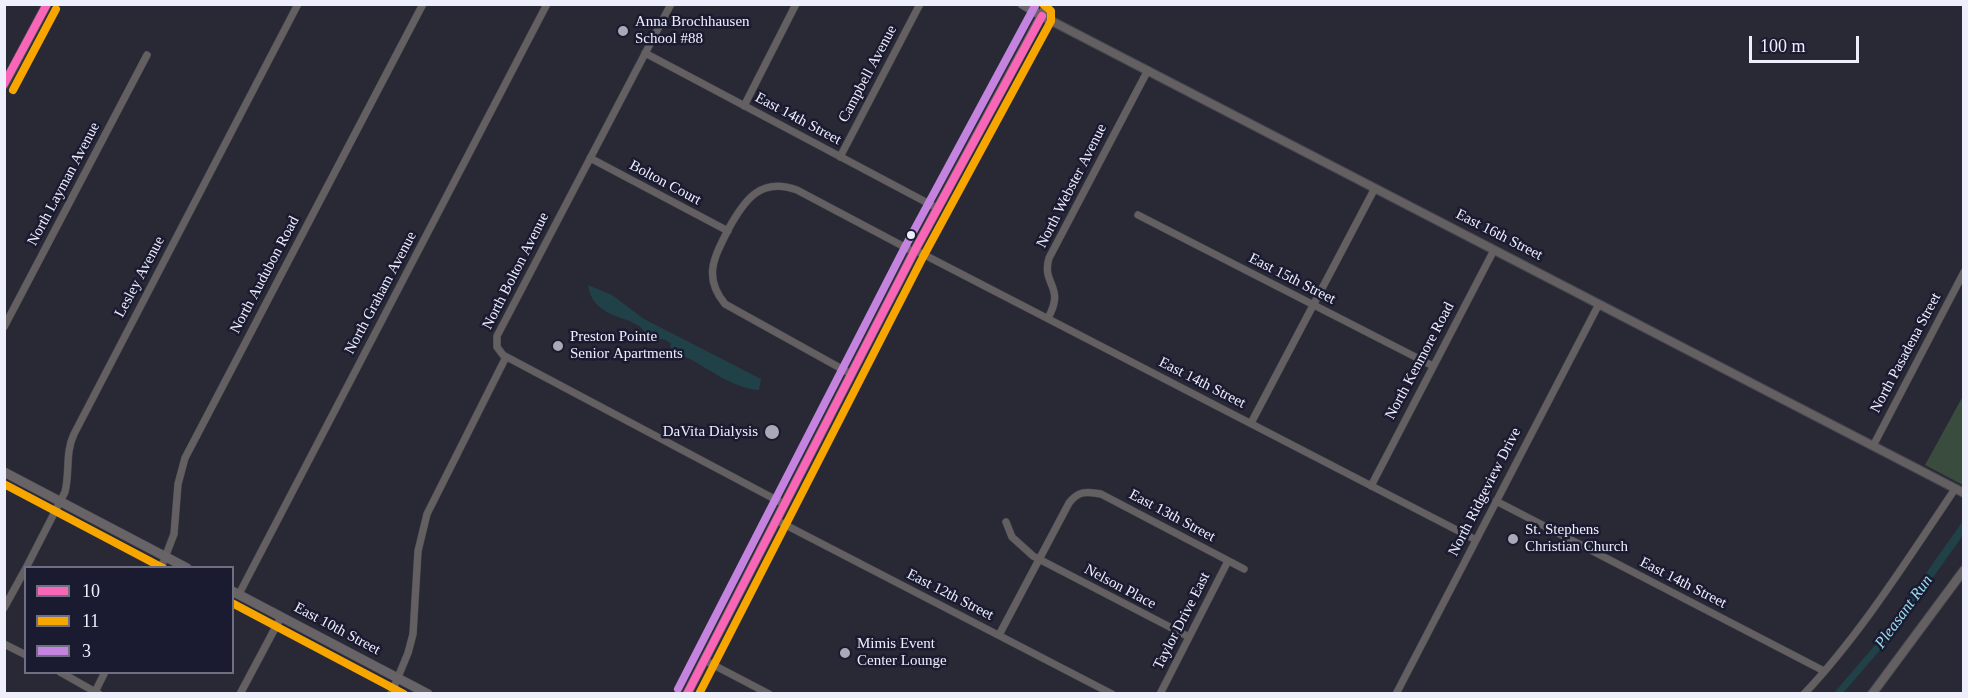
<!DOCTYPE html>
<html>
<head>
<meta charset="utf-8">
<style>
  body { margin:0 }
  #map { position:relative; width:1968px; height:698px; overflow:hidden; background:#292936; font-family:Georgia,serif }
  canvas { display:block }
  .frame { position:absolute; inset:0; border:6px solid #eeeffc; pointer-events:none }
  .legend { position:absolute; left:24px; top:566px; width:210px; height:108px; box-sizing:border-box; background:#1a1a31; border:2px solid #6f6f82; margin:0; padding:8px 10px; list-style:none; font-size:18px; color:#eeeffc }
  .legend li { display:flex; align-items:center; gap:12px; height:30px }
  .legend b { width:30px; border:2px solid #6f6f82 }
  .scale { position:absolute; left:1749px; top:36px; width:110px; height:27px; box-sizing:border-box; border:3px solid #eeeffc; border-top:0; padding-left:8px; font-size:18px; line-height:21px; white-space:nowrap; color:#eeeffc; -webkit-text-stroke:4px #1a1a31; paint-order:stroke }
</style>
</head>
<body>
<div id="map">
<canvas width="1968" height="698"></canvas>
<div class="frame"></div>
<ul class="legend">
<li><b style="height:8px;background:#fa66b7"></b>10</li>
<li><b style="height:8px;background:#f7a600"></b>11</li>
<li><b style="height:8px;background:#c483df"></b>3</li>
</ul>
<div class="scale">100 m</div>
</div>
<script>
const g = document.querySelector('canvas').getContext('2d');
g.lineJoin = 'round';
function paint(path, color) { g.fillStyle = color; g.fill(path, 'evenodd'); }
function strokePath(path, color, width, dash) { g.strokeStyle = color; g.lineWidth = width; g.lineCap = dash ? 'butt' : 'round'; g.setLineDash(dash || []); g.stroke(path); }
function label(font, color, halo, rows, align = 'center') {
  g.font = font + ' Georgia,serif'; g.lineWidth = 5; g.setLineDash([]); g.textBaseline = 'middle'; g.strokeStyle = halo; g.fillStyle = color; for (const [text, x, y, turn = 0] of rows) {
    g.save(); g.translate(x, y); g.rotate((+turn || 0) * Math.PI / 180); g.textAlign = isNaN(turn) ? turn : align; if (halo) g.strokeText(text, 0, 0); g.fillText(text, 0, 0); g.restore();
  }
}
paint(new Path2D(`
  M 1963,396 L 1963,485 L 1925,465 Z`), '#3a4c3d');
paint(new Path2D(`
  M 588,285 L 612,295 L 644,319 L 761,379 L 759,390 C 734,388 713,372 692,360 C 685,356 677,355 670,351 L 671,344 C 665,338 661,338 653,341 L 647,338 C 642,312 594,325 588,285 Z
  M 1963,521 L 1963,533 L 1961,538 L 1887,642 L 1843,693 L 1834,693 L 1887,631 L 1936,559 Z`), '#214148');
const minor = new Path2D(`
  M 671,4 L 497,336 L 497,347 L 503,355 L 784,504
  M 645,53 L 937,208
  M 744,106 L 796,4
  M 840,157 L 920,4
  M 590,158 L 728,231
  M 1138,215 L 1433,366
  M 915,250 L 1476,540
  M 1048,318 C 1066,286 1041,285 1049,258 L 1148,70
  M 4,327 L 147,55
  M 851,374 L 725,304 C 702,276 715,256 729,228 C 745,199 761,177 797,190 L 914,252
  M 1251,423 L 1375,188
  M 1873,446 L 1964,272
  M 1371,486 L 1494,250
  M 1496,501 L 1824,671
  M 776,520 L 1112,694
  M 1006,522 L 1012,537 L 1033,556 L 1189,637
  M 26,568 L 65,492 C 70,472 65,453 74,434 L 298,4
  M 161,568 L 174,534 L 178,484 L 185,458 L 423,4
  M 239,594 L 547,4
  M 4,608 L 26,568
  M 999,635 L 1069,503 C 1078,491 1087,491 1101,494 L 1244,569
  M 4,644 L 26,655
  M 704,660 L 769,694
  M 60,672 L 99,694
  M 94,694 L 105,672
  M 240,694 L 281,617
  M 391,694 L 408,653 L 413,634 L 418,551 L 427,514 L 506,357
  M 1160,694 L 1228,561
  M 1396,694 L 1599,304
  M 1804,694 C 1861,634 1909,557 1955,489`);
const tertiary = new Path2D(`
  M 1042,16 L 1964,493
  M 4,85 L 47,4
  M 1872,694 L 1964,570`);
const secondary = new Path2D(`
  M 1022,4 L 1042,16
  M 4,472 L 187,568
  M 232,591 L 428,694
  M 687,694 L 914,252 L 1048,4`);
strokePath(minor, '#454651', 8);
strokePath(tertiary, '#454651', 10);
strokePath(secondary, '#454651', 10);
strokePath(minor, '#646061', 7);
strokePath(tertiary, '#646061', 8);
strokePath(secondary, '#686366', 9);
strokePath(new Path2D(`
  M 4,84 L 47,4
  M 687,694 L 914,252 L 1042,16`), '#fa66b7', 8);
strokePath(new Path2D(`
  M 13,90 L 56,9
  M 4,484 L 163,568
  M 232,603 L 404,694
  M 699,694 L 923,257 L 1051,21 L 1051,11 L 1043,4`), '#f7a600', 8);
strokePath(new Path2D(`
  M 678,689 L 905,247 L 1036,4`), '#c483df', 8);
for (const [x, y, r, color] of [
  [623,31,6,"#a9aab7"],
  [911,235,5,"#eeeffc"],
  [558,346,6,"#a9aab7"],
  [772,432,8,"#a9aab7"],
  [1513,539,6,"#a9aab7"],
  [845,653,6,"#a9aab7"]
]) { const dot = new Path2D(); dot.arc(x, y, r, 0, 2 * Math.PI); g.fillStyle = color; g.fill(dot); strokePath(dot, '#1a1a31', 2); }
label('15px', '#eeeffc', '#1a1a31', [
  ["Anna Brochhausen",635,22],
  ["School #88",635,39],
  ["Preston Pointe",570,337],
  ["Senior Apartments",570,354],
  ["DaVita Dialysis",758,432,"right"],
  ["St. Stephens",1525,530],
  ["Christian Church",1525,547],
  ["Mimis Event",857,644],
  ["Center Lounge",857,661]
], 'left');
label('15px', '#eeeffc', '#1a1a31', [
  ["Campbell Avenue",868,74,-62],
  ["East 14th Street",798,119,28],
  ["Bolton Court",665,183,28],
  ["North Layman Avenue",64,184,-62],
  ["North Webster Avenue",1072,186,-63],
  ["East 16th Street",1499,235,27],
  ["North Bolton Avenue",516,271,-63],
  ["North Audubon Road",265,275,-62],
  ["Lesley Avenue",140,277,-62],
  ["East 15th Street",1292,279,27],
  ["North Graham Avenue",381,293,-62],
  ["North Pasadena Street",1906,353,-62],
  ["North Kenmore Road",1420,361,-62],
  ["East 14th Street",1202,383,27],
  ["North Ridgeview Drive",1485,492,-63],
  ["East 13th Street",1172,516,28],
  ["East 14th Street",1683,583,27],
  ["Nelson Place",1120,587,28],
  ["East 12th Street",950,595,27],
  ["Taylor Drive East",1182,621,-63],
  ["East 10th Street",337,629,28]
]);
label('italic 16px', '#9ae0ee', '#1a1a31', [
  ["Pleasant Run",1904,612,-54]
]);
</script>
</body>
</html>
